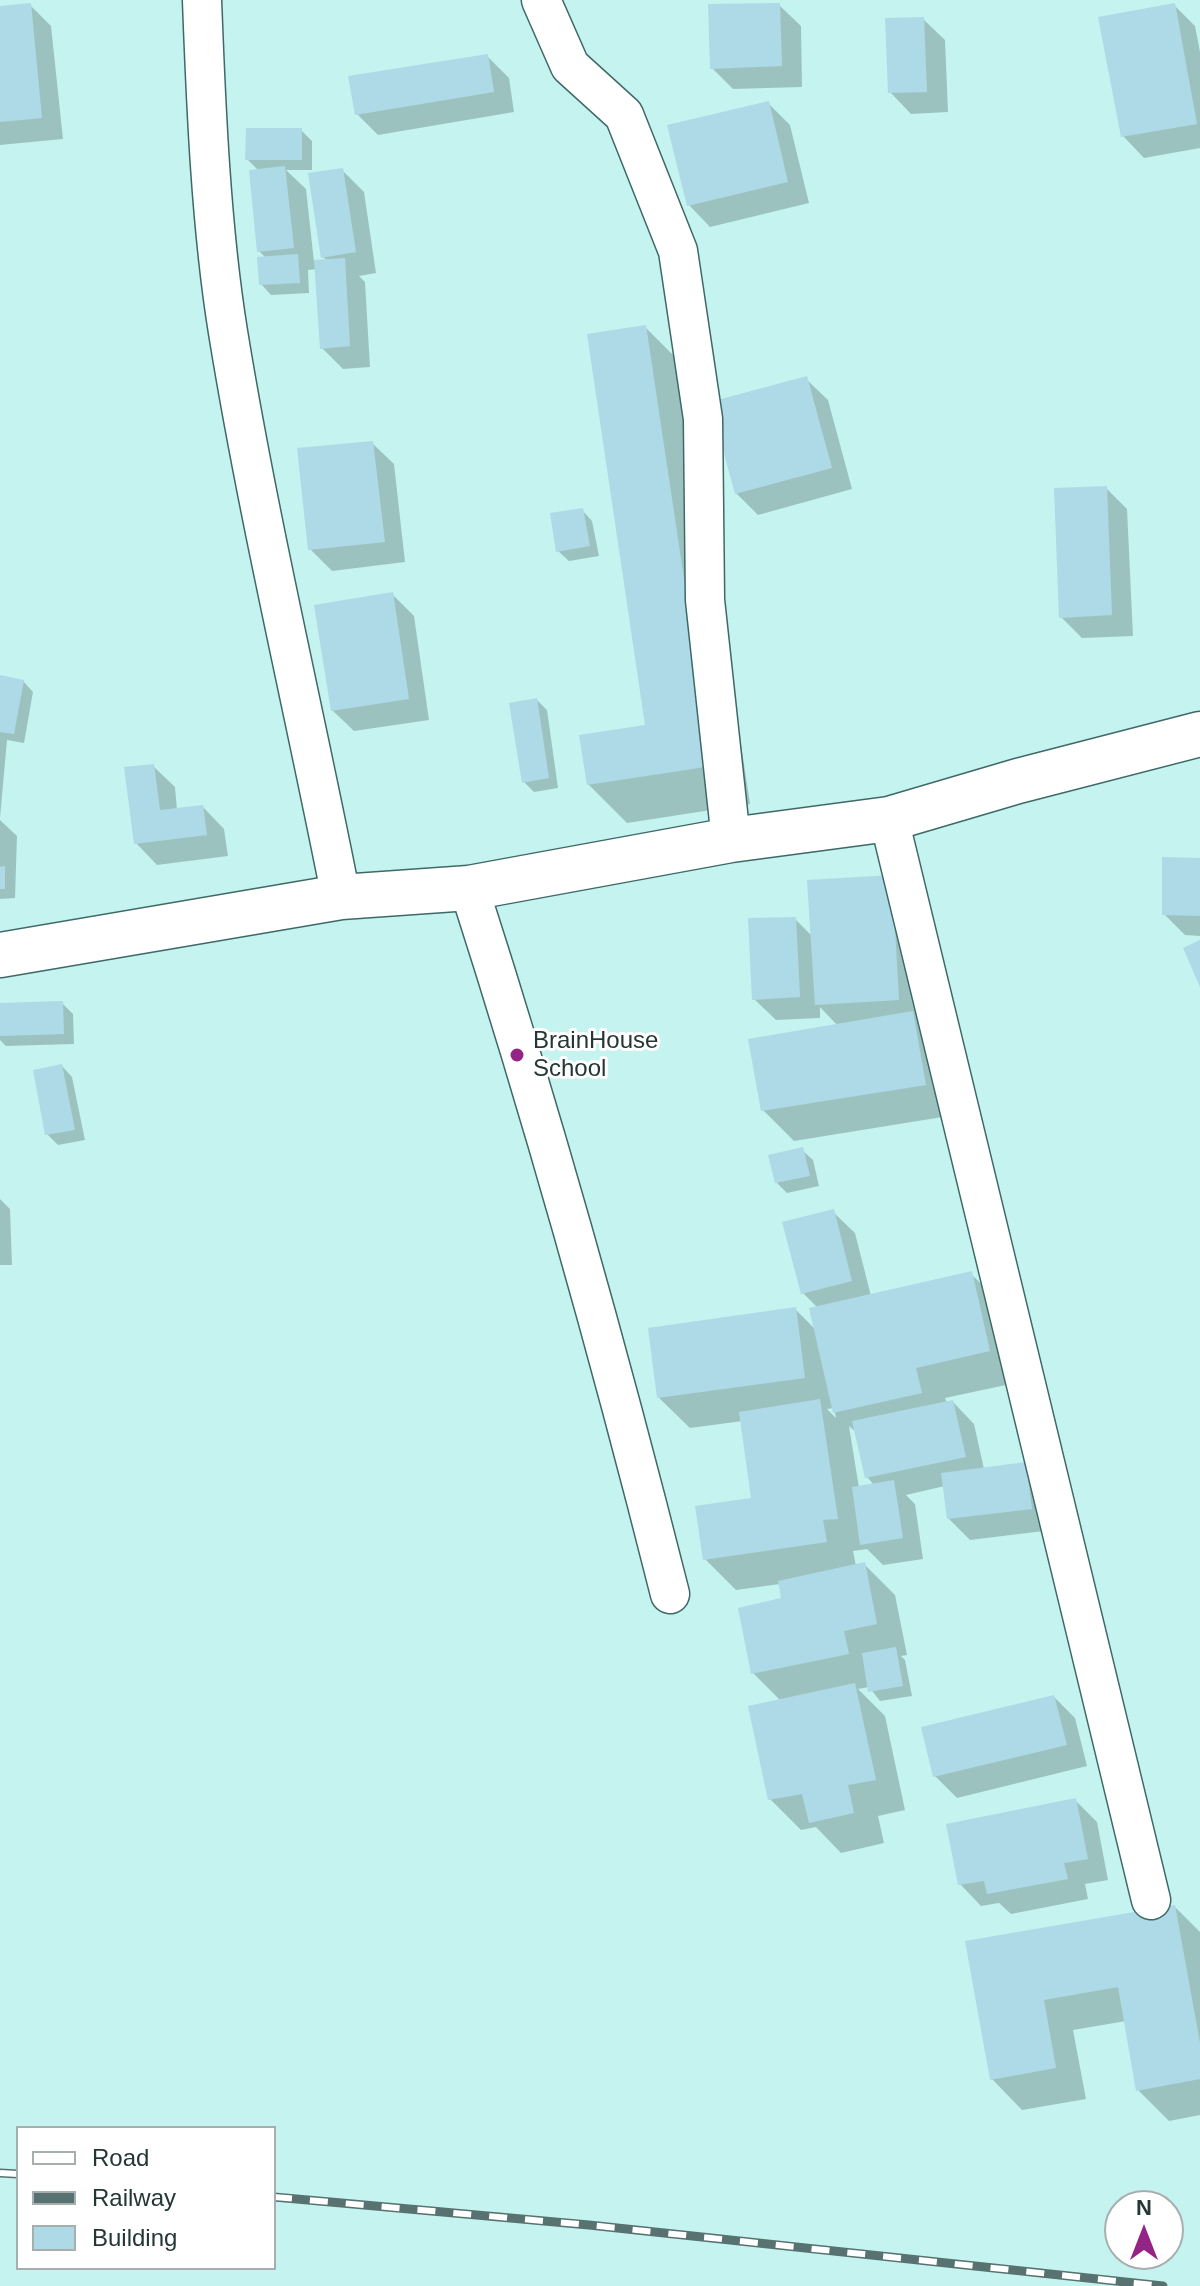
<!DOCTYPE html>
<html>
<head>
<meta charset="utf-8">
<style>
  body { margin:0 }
  #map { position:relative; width:1200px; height:2286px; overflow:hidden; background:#c4f3f0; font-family:Helvetica,sans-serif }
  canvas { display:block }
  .legend { position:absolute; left:16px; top:2126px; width:260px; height:144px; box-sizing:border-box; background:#fff; border:2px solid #a7afae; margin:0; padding:10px 14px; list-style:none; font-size:24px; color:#243735 }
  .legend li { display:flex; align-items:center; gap:16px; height:40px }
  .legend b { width:40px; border:2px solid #a7afae }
  .north { position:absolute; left:1104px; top:2190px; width:80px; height:80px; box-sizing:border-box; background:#fff; border:2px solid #a7afae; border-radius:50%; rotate:0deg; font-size:22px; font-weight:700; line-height:32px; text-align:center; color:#243735 }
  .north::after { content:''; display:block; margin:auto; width:28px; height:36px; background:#942586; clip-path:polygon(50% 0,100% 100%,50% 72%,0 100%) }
</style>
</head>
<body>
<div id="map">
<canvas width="1200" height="2286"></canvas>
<ul class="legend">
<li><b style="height:10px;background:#fff"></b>Road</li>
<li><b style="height:10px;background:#577270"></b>Railway</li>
<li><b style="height:22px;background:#aed9e6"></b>Building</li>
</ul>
<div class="north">N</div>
</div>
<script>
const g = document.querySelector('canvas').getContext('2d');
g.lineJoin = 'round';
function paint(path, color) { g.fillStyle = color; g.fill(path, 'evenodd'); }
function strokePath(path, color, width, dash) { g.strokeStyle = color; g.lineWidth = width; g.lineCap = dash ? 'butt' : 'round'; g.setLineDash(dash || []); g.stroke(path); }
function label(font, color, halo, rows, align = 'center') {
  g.font = font + ' Helvetica,sans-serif'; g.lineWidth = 6; g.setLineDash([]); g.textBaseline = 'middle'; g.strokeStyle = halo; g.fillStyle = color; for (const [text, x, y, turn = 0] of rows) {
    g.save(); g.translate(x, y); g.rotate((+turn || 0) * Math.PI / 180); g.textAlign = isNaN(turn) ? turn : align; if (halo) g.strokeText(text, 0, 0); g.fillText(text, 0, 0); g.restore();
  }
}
paint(new Path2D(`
  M 30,5 L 51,26 L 63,139 L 0,145 L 0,8 Z
  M 779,5 L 801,26 L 802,87 L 733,89 L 712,68 Z
  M 1174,5 L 1195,26 L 1200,52 L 1200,148 L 1144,158 L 1123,136 Z
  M 923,19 L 945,40 L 948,112 L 911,114 L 890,92 Z
  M 487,56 L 509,78 L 514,112 L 378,135 L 357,114 Z
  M 769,104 L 790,125 L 809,203 L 710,227 L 689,205 Z
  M 301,130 L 312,141 L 312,170 L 286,170 L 306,189 L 314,262 L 328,261 L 323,257 L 342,170 L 364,192 L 376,273 L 359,276 L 365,282 L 370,367 L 343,369 L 322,348 L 317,269 L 308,270 L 309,293 L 271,295 L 261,284 L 266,258 L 259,251 L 259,171 L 247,159 Z
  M 645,327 L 684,366 L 750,804 L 627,823 L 588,784 L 647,727 Z
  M 806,379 L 828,400 L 852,489 L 758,515 L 736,493 Z
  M 372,443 L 394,464 L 405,562 L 332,571 L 310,549 Z
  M 1106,488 L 1127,509 L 1133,636 L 1082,638 L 1061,617 Z
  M 582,510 L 592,521 L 599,556 L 569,561 L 558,551 Z
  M 392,594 L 414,616 L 429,720 L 354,731 L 332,710 Z
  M 23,681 L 33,692 L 24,743 L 7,740 L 0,818 L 0,682 Z
  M 537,700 L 547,710 L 558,788 L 534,792 L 524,782 Z
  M 153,766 L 175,787 L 177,810 L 203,807 L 224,829 L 228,856 L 157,865 L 136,843 Z
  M 0,820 L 17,836 L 15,898 L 0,899 Z
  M 1200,860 L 1200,936 L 1185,935 L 1164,914 Z
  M 891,877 L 955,1115 L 794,1141 L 763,1110 L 838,1026 L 820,1007 L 820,1018 L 776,1020 L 754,999 L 795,919 L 812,936 Z
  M 62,1003 L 73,1014 L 74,1044 L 6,1046 L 0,1040 L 0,1005 Z
  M 62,1066 L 72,1077 L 85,1140 L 58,1145 L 47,1134 Z
  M 802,1150 L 813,1160 L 819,1186 L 787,1193 L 776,1182 Z
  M 0,1199 L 10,1209 L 12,1265 L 0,1265 Z
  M 833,1212 L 855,1233 L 871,1296 L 971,1274 L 1002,1304 L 1020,1382 L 945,1398 L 947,1403 L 953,1402 L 974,1424 L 984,1469 L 1025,1464 L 1052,1530 L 970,1540 L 949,1519 L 945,1486 L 906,1495 L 915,1504 L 923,1559 L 883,1565 L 867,1549 L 853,1551 L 856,1566 L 864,1564 L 895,1595 L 907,1655 L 901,1656 L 905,1660 L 912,1696 L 880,1701 L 869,1687 L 858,1689 L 885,1716 L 905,1810 L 878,1816 L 884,1843 L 841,1853 L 816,1827 L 801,1830 L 770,1799 L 781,1701 L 753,1673 L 783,1600 L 780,1584 L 736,1590 L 705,1559 L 754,1500 L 743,1421 L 690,1428 L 659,1398 L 796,1310 L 816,1330 L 818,1308 L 803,1293 ZM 834,1408 L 836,1418 L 827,1409 ZM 849,1426 L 858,1434 L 867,1477 L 875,1486 L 859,1488 Z
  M 1054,1697 L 1075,1718 L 1087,1766 L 957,1798 L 935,1776 Z
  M 1075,1800 L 1097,1822 L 1108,1880 L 1085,1884 L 1088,1899 L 1011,1914 L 999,1903 L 981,1906 L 960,1884 Z
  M 1175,1907 L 1200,1932 L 1200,2115 L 1169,2121 L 1138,2090 L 1126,2021 L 1073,2030 L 1086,2099 L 1022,2110 L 992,2079 L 967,1943 Z`), '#0003');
paint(new Path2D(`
  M 31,3 L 42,118 L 0,122 L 0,6 Z
  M 780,3 L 782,66 L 710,69 L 708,4 Z
  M 1175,3 L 1197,124 L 1121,137 L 1098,17 Z
  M 924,17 L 927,92 L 888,93 L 885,18 Z
  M 488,54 L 494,92 L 355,115 L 348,76 Z
  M 769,101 L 788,182 L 687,206 L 667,125 Z
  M 246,128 L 302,128 L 302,160 L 245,160 Z
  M 285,166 L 294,248 L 257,252 L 249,170 Z
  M 343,168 L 356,252 L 321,258 L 308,173 Z
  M 298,254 L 300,283 L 259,285 L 257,257 Z
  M 345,258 L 350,346 L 320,349 L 314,260 Z
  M 646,325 L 712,766 L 587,785 L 579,735 L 645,725 L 587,334 Z
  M 807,376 L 832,468 L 735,494 L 710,402 Z
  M 373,441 L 385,542 L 308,550 L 297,448 Z
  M 1107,486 L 1112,615 L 1059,618 L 1054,488 Z
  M 583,508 L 590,546 L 556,552 L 550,513 Z
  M 393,592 L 409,699 L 331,711 L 314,605 Z
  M 0,675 L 24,680 L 14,734 L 0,732 Z
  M 537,698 L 549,778 L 522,783 L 509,703 Z
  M 154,764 L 160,810 L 203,805 L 207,835 L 134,844 L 124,767 Z
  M 1162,857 L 1200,858 L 1200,916 L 1162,915 Z
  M 5,866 L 5,889 L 0,889 L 0,867 Z
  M 892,875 L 899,1000 L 815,1005 L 807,880 Z
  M 796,917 L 800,997 L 752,1000 L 748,918 Z
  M 1200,940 L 1200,987 L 1183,948 Z
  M 63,1001 L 64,1034 L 0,1036 L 0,1003 Z
  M 913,1011 L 926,1085 L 761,1111 L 748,1039 Z
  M 62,1064 L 75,1130 L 45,1135 L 33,1070 Z
  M 803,1147 L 810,1176 L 775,1183 L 768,1155 Z
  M 834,1209 L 852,1281 L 801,1294 L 782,1222 Z
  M 972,1271 L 990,1351 L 916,1368 L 922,1393 L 833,1413 L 809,1308 Z
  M 796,1307 L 805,1378 L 657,1398 L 648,1328 Z
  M 820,1399 L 838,1519 L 823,1520 L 827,1542 L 703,1560 L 695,1506 L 751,1498 L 739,1412 Z
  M 953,1400 L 966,1457 L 865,1478 L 852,1421 Z
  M 1026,1462 L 1032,1509 L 947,1519 L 941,1473 Z
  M 894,1480 L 903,1538 L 860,1545 L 852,1487 Z
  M 865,1562 L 877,1624 L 844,1631 L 849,1654 L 751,1674 L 738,1608 L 781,1598 L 778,1581 Z
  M 896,1647 L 903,1686 L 868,1692 L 862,1653 Z
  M 855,1683 L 876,1780 L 848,1785 L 854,1813 L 809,1823 L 802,1794 L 768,1800 L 748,1706 Z
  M 1054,1695 L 1067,1745 L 933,1777 L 921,1727 Z
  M 1076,1798 L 1088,1859 L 1064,1863 L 1068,1879 L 987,1894 L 984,1881 L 958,1885 L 946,1824 Z
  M 1175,1905 L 1200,2043 L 1200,2079 L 1136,2091 L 1118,1987 L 1044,2000 L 1056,2068 L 990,2080 L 965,1941 Z`), '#aed9e6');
const minor = new Path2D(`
  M 202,0 C 206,107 211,227 228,332 C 259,522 304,709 341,897
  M 541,0 L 570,66 L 624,115 L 678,251 L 703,419 L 705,600 L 731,840
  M 889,819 L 1151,1900
  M 469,888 C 544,1121 610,1356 670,1594`);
const secondary = new Path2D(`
  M 0,955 L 341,897 L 469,888 L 731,840 L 889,819 L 1018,781 L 1200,734`);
strokePath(minor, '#3e6966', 41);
strokePath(secondary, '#3e6966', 47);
strokePath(minor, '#fff', 38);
strokePath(secondary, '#fff', 44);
const rail = new Path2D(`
  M 0,2173 L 18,2174
  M 274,2197 L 589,2225 L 1163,2286`);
strokePath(rail, '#577270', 9);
strokePath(rail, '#fff', 6, [18]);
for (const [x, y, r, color] of [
  [517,1055,8,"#942586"]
]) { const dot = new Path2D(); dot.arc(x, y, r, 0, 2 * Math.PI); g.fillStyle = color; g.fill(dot); strokePath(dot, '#fff', 3); }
label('24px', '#243735', '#fff', [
  ["BrainHouse",533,1041],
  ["School",533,1069]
], 'left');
</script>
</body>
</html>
